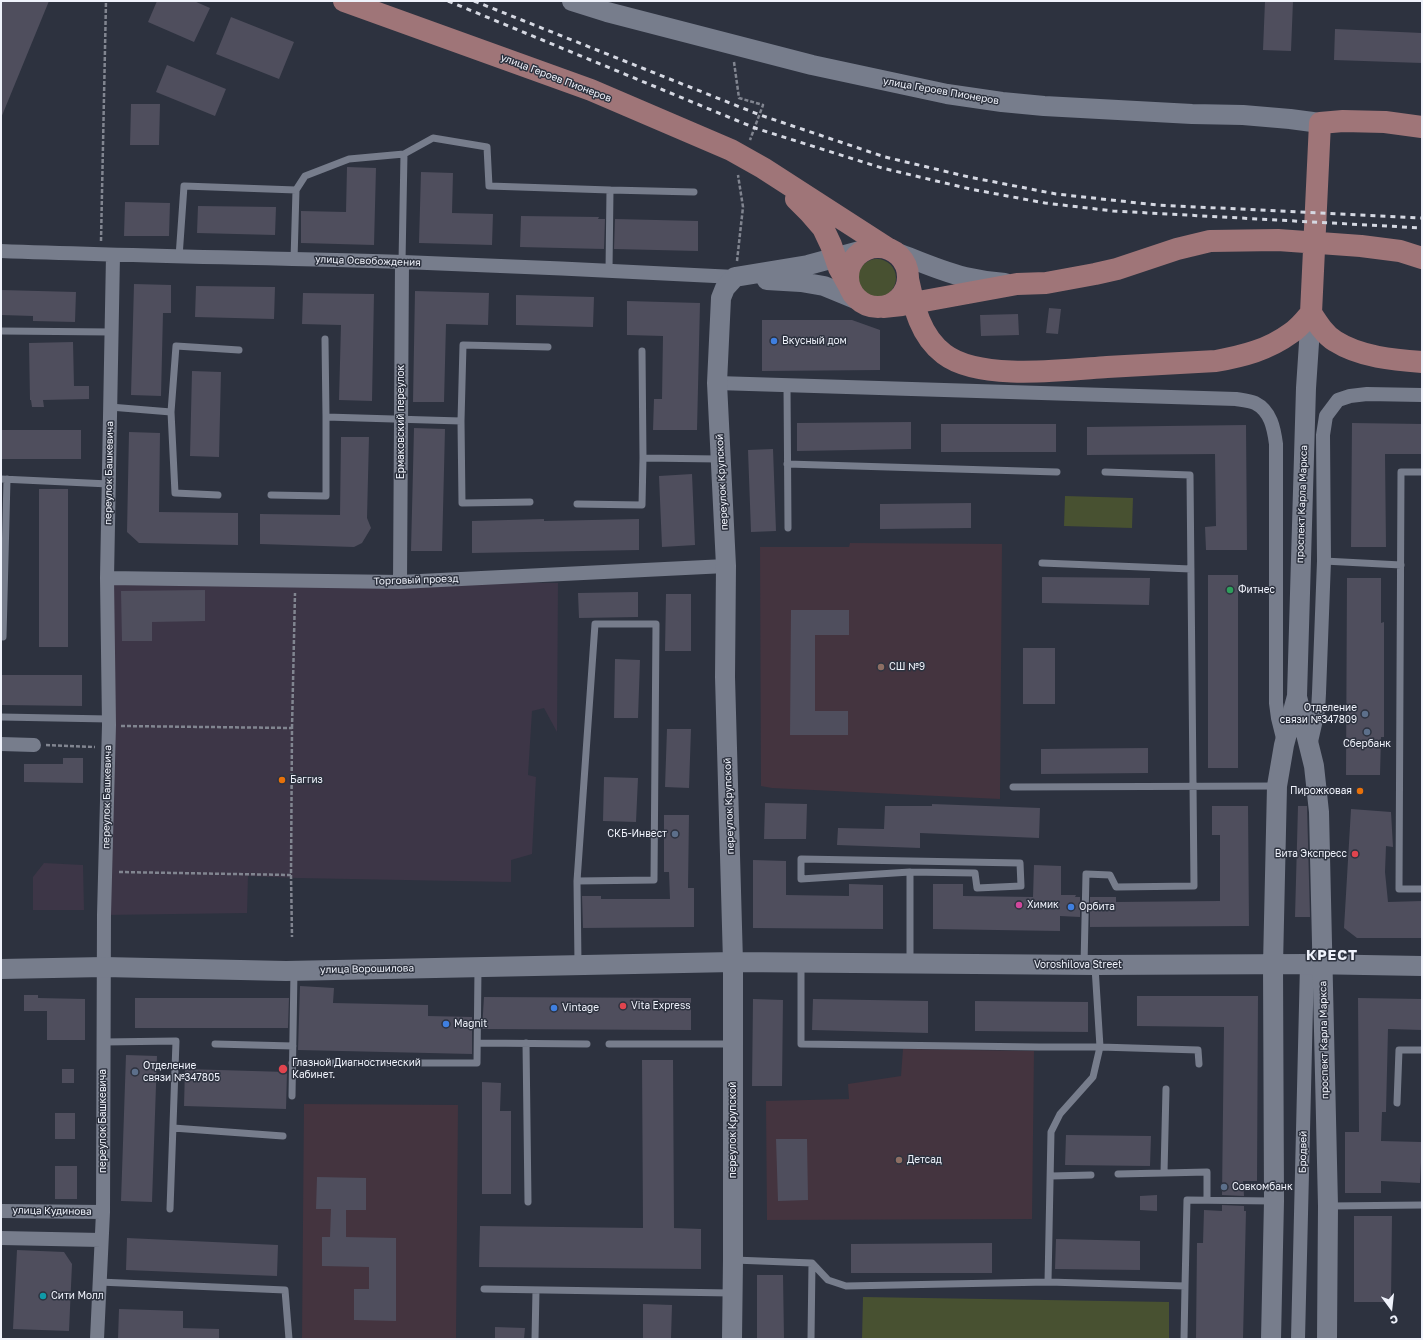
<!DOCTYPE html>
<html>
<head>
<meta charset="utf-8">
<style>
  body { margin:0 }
  #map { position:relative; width:1423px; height:1340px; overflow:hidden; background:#2d323f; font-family:"Golos Text",sans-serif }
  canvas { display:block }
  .frame { position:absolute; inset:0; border:2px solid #eff2fb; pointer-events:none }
  .north { position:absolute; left:1371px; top:1288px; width:40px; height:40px; -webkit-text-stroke:3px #2d323f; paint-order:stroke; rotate:165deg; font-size:11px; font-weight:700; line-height:16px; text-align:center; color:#eff2fb }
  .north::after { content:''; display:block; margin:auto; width:14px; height:18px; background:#eff2fb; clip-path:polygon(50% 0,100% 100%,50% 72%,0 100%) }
</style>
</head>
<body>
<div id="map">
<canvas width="1423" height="1340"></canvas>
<div class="frame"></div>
<div class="north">С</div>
</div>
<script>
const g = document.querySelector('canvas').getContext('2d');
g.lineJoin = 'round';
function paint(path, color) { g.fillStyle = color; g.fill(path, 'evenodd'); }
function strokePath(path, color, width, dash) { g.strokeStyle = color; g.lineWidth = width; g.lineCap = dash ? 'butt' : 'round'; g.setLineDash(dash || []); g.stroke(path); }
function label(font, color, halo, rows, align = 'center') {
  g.font = font + ' "Golos Text",sans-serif'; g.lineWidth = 3; g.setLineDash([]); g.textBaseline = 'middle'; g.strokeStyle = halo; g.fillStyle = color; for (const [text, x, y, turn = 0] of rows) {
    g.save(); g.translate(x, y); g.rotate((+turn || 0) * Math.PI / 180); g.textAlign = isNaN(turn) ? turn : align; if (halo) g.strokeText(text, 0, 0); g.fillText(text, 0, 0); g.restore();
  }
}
paint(new Path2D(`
  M 107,578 L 558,583 L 557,732 L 544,708 L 532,711 L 528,775 L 536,777 L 532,854 L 511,860 L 511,882 L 297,878 L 248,876 L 247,913 L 104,915 Z
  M 44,863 L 83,865 L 84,910 L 33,910 L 33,877 Z`), '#3d3647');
paint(new Path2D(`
  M 850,543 L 1002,544 L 1000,799 L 772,788 L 761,786 L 760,547 L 849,547 Z
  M 903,1049 L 1034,1051 L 1032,1219 L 767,1220 L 766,1101 L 849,1099 L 848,1084 L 901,1076 Z
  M 304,1104 L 458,1105 L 456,1339 L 302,1339 Z`), '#44343f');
paint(new Path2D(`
  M858 278a19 19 0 1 1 38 0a19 19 0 1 1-38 0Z
  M 1065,496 L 1133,498 L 1132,528 L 1064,526 Z
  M 863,1297 L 1169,1302 L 1169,1339 L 862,1339 Z`), '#485131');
paint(new Path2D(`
  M 1,1 L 49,1 L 1,118 Z
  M 157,1 L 194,1 L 210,8 L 194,42 L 148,22 Z
  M 1265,1 L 1293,1 L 1291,51 L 1263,50 Z
  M 231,17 L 294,42 L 279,79 L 216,54 Z
  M 1335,29 L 1422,33 L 1422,63 L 1334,60 Z
  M 167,65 L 226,89 L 215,116 L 156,92 Z
  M 131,104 L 160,104 L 159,145 L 130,145 Z
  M 347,167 L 376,168 L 374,245 L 301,243 L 301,211 L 346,212 Z
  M 421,172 L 453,173 L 452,213 L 493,214 L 492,245 L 419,243 Z
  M 125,202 L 170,203 L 169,236 L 124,236 Z
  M 198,206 L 276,207 L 275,235 L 197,233 Z
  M 521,216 L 599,217 L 598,219 L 605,219 L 604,249 L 520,247 Z
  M 615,219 L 698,221 L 698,251 L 614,249 Z
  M 134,284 L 171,285 L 171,313 L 163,313 L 161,396 L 131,395 Z
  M 196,286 L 275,287 L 274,319 L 195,317 Z
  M 1,290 L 76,292 L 75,322 L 33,321 L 33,316 L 1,315 Z
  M 415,291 L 489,293 L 488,325 L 446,324 L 444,402 L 413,402 Z
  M 303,293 L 374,294 L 372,401 L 339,400 L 341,325 L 302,324 Z
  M 516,295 L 594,297 L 593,327 L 516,325 Z
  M 627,301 L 700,303 L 697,430 L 653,430 L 654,399 L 662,399 L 663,336 L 627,335 Z
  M 1049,308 L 1061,309 L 1058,334 L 1046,333 Z
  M 1018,314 L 1019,335 L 981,336 L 980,315 Z
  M 762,320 L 852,320 L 880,330 L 880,370 L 762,371 Z
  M 73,342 L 74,386 L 89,386 L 89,399 L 43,400 L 44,407 L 32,407 L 31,400 L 30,400 L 29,343 Z
  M 192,371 L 221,372 L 219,457 L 190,456 Z
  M 911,422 L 911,449 L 797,451 L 797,423 Z
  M 1352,423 L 1422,424 L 1422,454 L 1385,454 L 1386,547 L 1351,547 Z
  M 941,424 L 1056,424 L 1056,452 L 941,452 Z
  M 1246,425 L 1247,550 L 1206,550 L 1205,527 L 1216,526 L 1215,454 L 1087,455 L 1087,427 Z
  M 414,428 L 445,429 L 442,551 L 411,551 Z
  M 1,430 L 81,430 L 81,459 L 1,459 Z
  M 129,432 L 160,433 L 159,512 L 238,513 L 238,545 L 139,543 L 127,532 Z
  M 341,437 L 369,437 L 367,518 L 371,528 L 362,543 L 354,547 L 260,544 L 260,514 L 340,515 Z
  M 773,449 L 776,531 L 751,532 L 748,450 Z
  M 692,474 L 695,545 L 662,547 L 659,476 Z
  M 39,489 L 68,489 L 68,647 L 39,647 Z
  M 971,503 L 971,528 L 880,529 L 880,504 Z
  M 544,519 L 544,521 L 639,519 L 639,550 L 472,553 L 472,521 Z
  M 1208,575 L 1238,575 L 1238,768 L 1208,768 Z
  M 1042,577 L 1150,578 L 1149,605 L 1042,603 Z
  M 1347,578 L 1381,578 L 1381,623 L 1384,622 L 1384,737 L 1381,737 L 1380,775 L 1346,775 Z
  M 205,590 L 205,621 L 152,622 L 152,641 L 122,641 L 121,591 Z
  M 638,592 L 638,617 L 579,618 L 578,593 Z
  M 666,594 L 691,594 L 691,651 L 665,651 Z
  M 791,610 L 849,610 L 849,635 L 815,635 L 815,711 L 848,711 L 848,735 L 790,735 Z
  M 1023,648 L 1055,648 L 1055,704 L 1023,704 Z
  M 615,659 L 640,660 L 638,718 L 614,718 Z
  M 1,675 L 82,675 L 82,706 L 1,705 Z
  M 667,729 L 691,729 L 689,788 L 665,787 Z
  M 1148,748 L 1148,773 L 1041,774 L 1041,749 Z
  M 63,758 L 83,758 L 83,783 L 24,782 L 24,764 L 63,764 Z
  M 604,777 L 638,778 L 636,822 L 603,821 Z
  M 765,803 L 807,804 L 806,839 L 764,839 Z
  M 932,804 L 1040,808 L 1039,838 L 920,833 L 920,848 L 837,845 L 838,828 L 884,829 L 885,806 L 932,806 Z
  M 1212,806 L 1248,806 L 1249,926 L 1090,927 L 1090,897 L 1116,897 L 1116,902 L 1220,901 L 1220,835 L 1212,835 Z
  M 1298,806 L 1307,806 L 1310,917 L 1295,917 Z
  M 1351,809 L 1391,812 L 1393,847 L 1386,846 L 1385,872 L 1388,902 L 1422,901 L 1422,938 L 1357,938 L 1344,928 Z
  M 664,815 L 689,815 L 688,888 L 694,888 L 694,927 L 583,928 L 582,896 L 601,896 L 601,899 L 670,899 L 669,872 L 664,872 Z
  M 753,860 L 786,861 L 786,895 L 849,896 L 849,884 L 883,885 L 883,929 L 753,928 Z
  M 1034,865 L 1061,866 L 1061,895 L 1076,895 L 1075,897 L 1080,897 L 1080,917 L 1060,916 L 1060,931 L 933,929 L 933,884 L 963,884 L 963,896 L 1033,897 Z
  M 300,986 L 334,988 L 333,1003 L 428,1005 L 428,1016 L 472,1017 L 472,1054 L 298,1050 Z
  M 24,995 L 38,995 L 38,998 L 85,999 L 85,1040 L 47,1040 L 47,1011 L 24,1011 Z
  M 1137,996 L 1258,996 L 1257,1181 L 1243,1181 L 1244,1196 L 1222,1195 L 1224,1027 L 1137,1026 Z
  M 484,997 L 691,998 L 691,1030 L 482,1029 Z
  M 135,998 L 289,998 L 288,1028 L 135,1028 Z
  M 1358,998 L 1422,999 L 1422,1030 L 1388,1029 L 1386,1112 L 1382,1112 L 1381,1141 L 1422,1142 L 1420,1183 L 1381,1181 L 1381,1193 L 1345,1193 L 1345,1132 L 1359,1132 Z
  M 753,999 L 783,1000 L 782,1086 L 752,1086 Z
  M 813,999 L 928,1001 L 928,1033 L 812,1030 Z
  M 975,1001 L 1088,1002 L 1088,1032 L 975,1031 Z
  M 126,1055 L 157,1056 L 152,1202 L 121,1201 Z
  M 642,1060 L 673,1060 L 674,1228 L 701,1229 L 701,1269 L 479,1267 L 480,1226 L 643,1228 Z
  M 62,1069 L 74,1069 L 74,1083 L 62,1083 Z
  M 185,1069 L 287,1072 L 286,1109 L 184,1106 Z
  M 482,1082 L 501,1083 L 500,1111 L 511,1111 L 511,1194 L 482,1194 Z
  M 55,1113 L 75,1113 L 75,1139 L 55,1139 Z
  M 1066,1135 L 1151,1136 L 1150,1166 L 1065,1165 Z
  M 776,1139 L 807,1139 L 808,1200 L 778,1201 Z
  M 55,1166 L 77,1166 L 77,1199 L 55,1199 Z
  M 317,1177 L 366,1178 L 366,1210 L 346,1210 L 346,1237 L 396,1238 L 396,1321 L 354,1320 L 354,1289 L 369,1289 L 369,1267 L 322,1266 L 322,1237 L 330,1237 L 331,1209 L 316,1209 Z
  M 1157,1195 L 1157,1211 L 1140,1210 L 1140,1196 Z
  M 1222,1205 L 1244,1206 L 1244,1211 L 1246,1211 L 1243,1339 L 1196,1339 L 1197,1243 L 1203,1243 L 1204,1210 L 1222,1211 Z
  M 1354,1216 L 1392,1216 L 1391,1302 L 1354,1302 Z
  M 127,1238 L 278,1245 L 277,1276 L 126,1270 Z
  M 1056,1239 L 1140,1241 L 1140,1270 L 1055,1269 Z
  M 992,1243 L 992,1273 L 851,1273 L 851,1244 Z
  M 17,1250 L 64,1252 L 72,1264 L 69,1331 L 13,1329 Z
  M 757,1275 L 783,1275 L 784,1339 L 757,1339 Z
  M 643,1304 L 672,1305 L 671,1339 L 643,1339 Z
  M 119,1309 L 183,1311 L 183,1328 L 219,1329 L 219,1339 L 118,1339 Z
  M 495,1327 L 525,1328 L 524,1339 L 495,1339 Z`), '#4f4e5d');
strokePath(new Path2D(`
  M 734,62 L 739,98 L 763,105 L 750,140
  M 101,241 L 106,1
  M 737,261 L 743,207 L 738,175
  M 121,726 L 292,728 L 291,875 L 292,937
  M 292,728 L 295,593
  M 46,745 L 95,747
  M 119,872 L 291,875`), '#818590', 2.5, [4, 2]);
strokePath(new Path2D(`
  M 179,257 L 184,186 L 296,190
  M 294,260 L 296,190 L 305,176 L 349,159 L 404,154
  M 402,262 L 404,154 L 433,138 L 487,147 L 489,186 L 610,190
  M 609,270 L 610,190 L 694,192
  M 1,331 L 111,332
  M 325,339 L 326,417 L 461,421 L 462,503 L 530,502
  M 642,351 L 643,458 L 719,459
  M 787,385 L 788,528
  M 110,407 L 171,412 L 175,493 L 218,495
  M 171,412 L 176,346 L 239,350
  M 461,421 L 463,345 L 548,347
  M 787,464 L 1057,472
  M 1422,472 L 1401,472 L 1399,889 L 1422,889
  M 1,479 L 109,484
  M 271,495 L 326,496 L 326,417
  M 577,504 L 642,505 L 643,458
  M 1324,561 L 1401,565
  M 1042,563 L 1191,569
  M 3,637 L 7,479
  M 1,717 L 109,719
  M 1013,787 L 1275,786
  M 910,872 L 801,879 L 801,859 L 1020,863 L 1021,886 L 977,888 L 975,873 L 910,872 L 910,963
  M 577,881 L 595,624 L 656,624 L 654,880 L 577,881 L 578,964
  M 801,964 L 801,1044 L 1039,1047 L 1100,1047 L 1095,967
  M 1084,965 L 1086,874 L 1110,875 L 1116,887 L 1194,886 L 1190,475 L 1105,472
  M 104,1042 L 176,1041 L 170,1209
  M 478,1043 L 587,1044
  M 526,1043 L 528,1202
  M 215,1044 L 293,1046
  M 609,1044 L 733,1044
  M 292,1063 L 477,1063 L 478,968
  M 1166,1089 L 1164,1173 L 1207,1172 L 1207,1200
  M 292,1096 L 294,971
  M 1397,1103 L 1399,1050 L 1422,1050
  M 173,1128 L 283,1136
  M 1118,1174 L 1164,1173
  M 1051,1176 L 1091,1175
  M 1330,1206 L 1422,1205
  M 734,1260 L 812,1263 L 828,1280 L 846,1286 L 1048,1282 L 1185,1286 L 1187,1200 L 1273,1201
  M 99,1282 L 285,1290 L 289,1339
  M 1048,1282 L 1051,1132 L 1060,1114 L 1093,1077 L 1100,1047 L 1198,1050 L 1199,1064
  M 484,1289 L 731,1293
  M 535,1339 L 536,1290
  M 811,1339 L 812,1263
  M 1184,1339 L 1185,1286`), '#777d8c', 7);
strokePath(new Path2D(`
  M 1,251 C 135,256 269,258 403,262 C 514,266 624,271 735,277
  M 717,383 L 1236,399 C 1242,400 1250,401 1255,403 C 1271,411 1274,429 1276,444 L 1276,703 L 1278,718 L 1284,742
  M 107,578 L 400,582 L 726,566
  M 400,582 L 402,262
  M 1,744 L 34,745
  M 1310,746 L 1318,711 L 1319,693 L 1324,561 L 1323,435 L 1326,416 L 1338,400 L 1350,396 L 1367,394 L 1422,395
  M 1,1211 L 103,1212
  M 1,1238 L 101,1240
  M 97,1339 L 103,1212 L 104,915 L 109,725 L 107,578 L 113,255
  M 1298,1339 L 1307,964`), '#777d8c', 14);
strokePath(new Path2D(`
  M 572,1 L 607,12 L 812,65 L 947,94 L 1002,102 L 1044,106 L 1192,114 L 1243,115 L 1290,119 L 1320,123
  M 893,251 C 916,260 940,271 965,277 C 978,280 991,282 1005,283
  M 735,277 L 808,265 L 871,248
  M 767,280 L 801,282 L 824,286 L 858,300
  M 1297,697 L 1314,766 L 1319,812 L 1328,1206 L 1327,1339
  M 1,969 L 104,967 L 286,971 L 733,962 L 1095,965 L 1307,964 L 1422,966
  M 732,1339 L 733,1260 L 733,962 L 725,677 L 726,566 L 717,383 L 721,298 L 725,288 L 735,277
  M 1271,1339 L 1274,1201 L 1273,965 L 1277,786 L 1284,745 L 1297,696 L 1306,388 L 1311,313`), '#777d8c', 20);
strokePath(new Path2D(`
  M 344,1 L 591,90 L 731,150 L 763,168 L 887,248
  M 796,199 L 810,213 L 823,228 L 831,245 L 839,268 L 849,286
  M848 277a30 30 0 1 1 60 0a30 30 0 1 1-60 0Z
  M 908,279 C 914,307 920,336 944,354 C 979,381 1064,370 1107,367 C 1143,365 1179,363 1216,361 C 1243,356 1268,350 1291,333 C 1299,328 1305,320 1311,313
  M 883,307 L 902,305 L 1017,284 L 1046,283 L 1095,274 L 1117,269 L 1177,249 L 1210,241 L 1278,240 L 1361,246 L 1400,251 L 1422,258
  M 1311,313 L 1320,123 L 1343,121 L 1385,122 L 1422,127
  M 1311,313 C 1318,324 1325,335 1335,341 C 1360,357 1394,360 1422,362`), '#9f7578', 22);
strokePath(new Path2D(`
  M 448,1 L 755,128 L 882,168 L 970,189 L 1045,203 L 1113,211 L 1422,228
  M 474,1 L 760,115 L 885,157 L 969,177 L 1056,194 L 1157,205 L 1422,218`), '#d5d8e2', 3, [5, 5]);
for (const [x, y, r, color] of [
  [774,341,4,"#3f7fe0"],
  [1230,590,4,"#2e9e5b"],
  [881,667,4,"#8d6e63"],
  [1365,714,4,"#5c6f8a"],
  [1367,732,4,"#5c6f8a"],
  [282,780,4,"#e8710a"],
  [1360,791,4,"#e8710a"],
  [675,834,4,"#5c6f8a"],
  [1355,854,4,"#e0444e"],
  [1019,905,4,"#d1479c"],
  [1071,907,4,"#3f7fe0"],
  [623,1006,4,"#e0444e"],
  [554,1008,4,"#3f7fe0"],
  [446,1024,4,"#3f7fe0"],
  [283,1069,5,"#e0444e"],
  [135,1072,4,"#5c6f8a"],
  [899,1160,4,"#8d6e63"],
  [1224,1187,4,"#5c6f8a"],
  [43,1296,4,"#0f9aa8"]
]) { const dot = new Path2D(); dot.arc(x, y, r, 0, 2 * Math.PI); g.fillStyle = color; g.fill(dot); strokePath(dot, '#2d323f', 1.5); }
label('10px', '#eff2fb', '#2d323f', [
  ["улица Героев Пионеров",556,78,21],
  ["улица Героев Пионеров",941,91,10],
  ["улица Освобождения",368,261,2],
  ["Ермаковский переулок",401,422,-90],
  ["переулок Башкевича",109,473,-89],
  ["переулок Крупской",722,482,-93],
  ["проспект Карла Маркса",1302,504,-88],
  ["Торговый проезд",416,580,-2],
  ["переулок Башкевича",107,797,-89],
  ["переулок Крупской",729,806,-92],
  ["Voroshilova Street",1078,965],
  ["улица Ворошилова",367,969,-1],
  ["проспект Карла Маркса",1324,1040,-91],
  ["переулок Башкевича",103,1121,-90],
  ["переулок Крупской",733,1130,-90],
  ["Бродвей",1303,1152,-89],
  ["улица Кудинова",52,1211,1]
]);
label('10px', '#eff2fb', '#2d323f', [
  ["Вкусный дом",782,341],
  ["Фитнес",1238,590],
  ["СШ №9",889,667],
  ["Отделение",1357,708,"right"],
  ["связи №347809",1357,720,"right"],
  ["Сбербанк",1367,744,"center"],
  ["Баггиз",290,780],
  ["Пирожковая",1352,791,"right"],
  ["СКБ-Инвест",667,834,"right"],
  ["Вита Экспресс",1347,854,"right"],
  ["Химик",1027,905],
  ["Орбита",1079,907],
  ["Vita Express",631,1006],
  ["Vintage",562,1008],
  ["Magnit",454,1024],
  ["Глазной Диагностический",292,1063],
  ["Кабинет.",292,1075],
  ["Отделение",143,1066],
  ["связи №347805",143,1078],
  ["Детсад",907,1160],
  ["Совкомбанк",1232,1187],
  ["Сити Молл",51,1296]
], 'left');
g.letterSpacing = '1px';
label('bold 14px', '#eff2fb', '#2d323f', [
  ["КРЕСТ",1332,956]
]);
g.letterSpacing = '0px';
</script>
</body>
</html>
